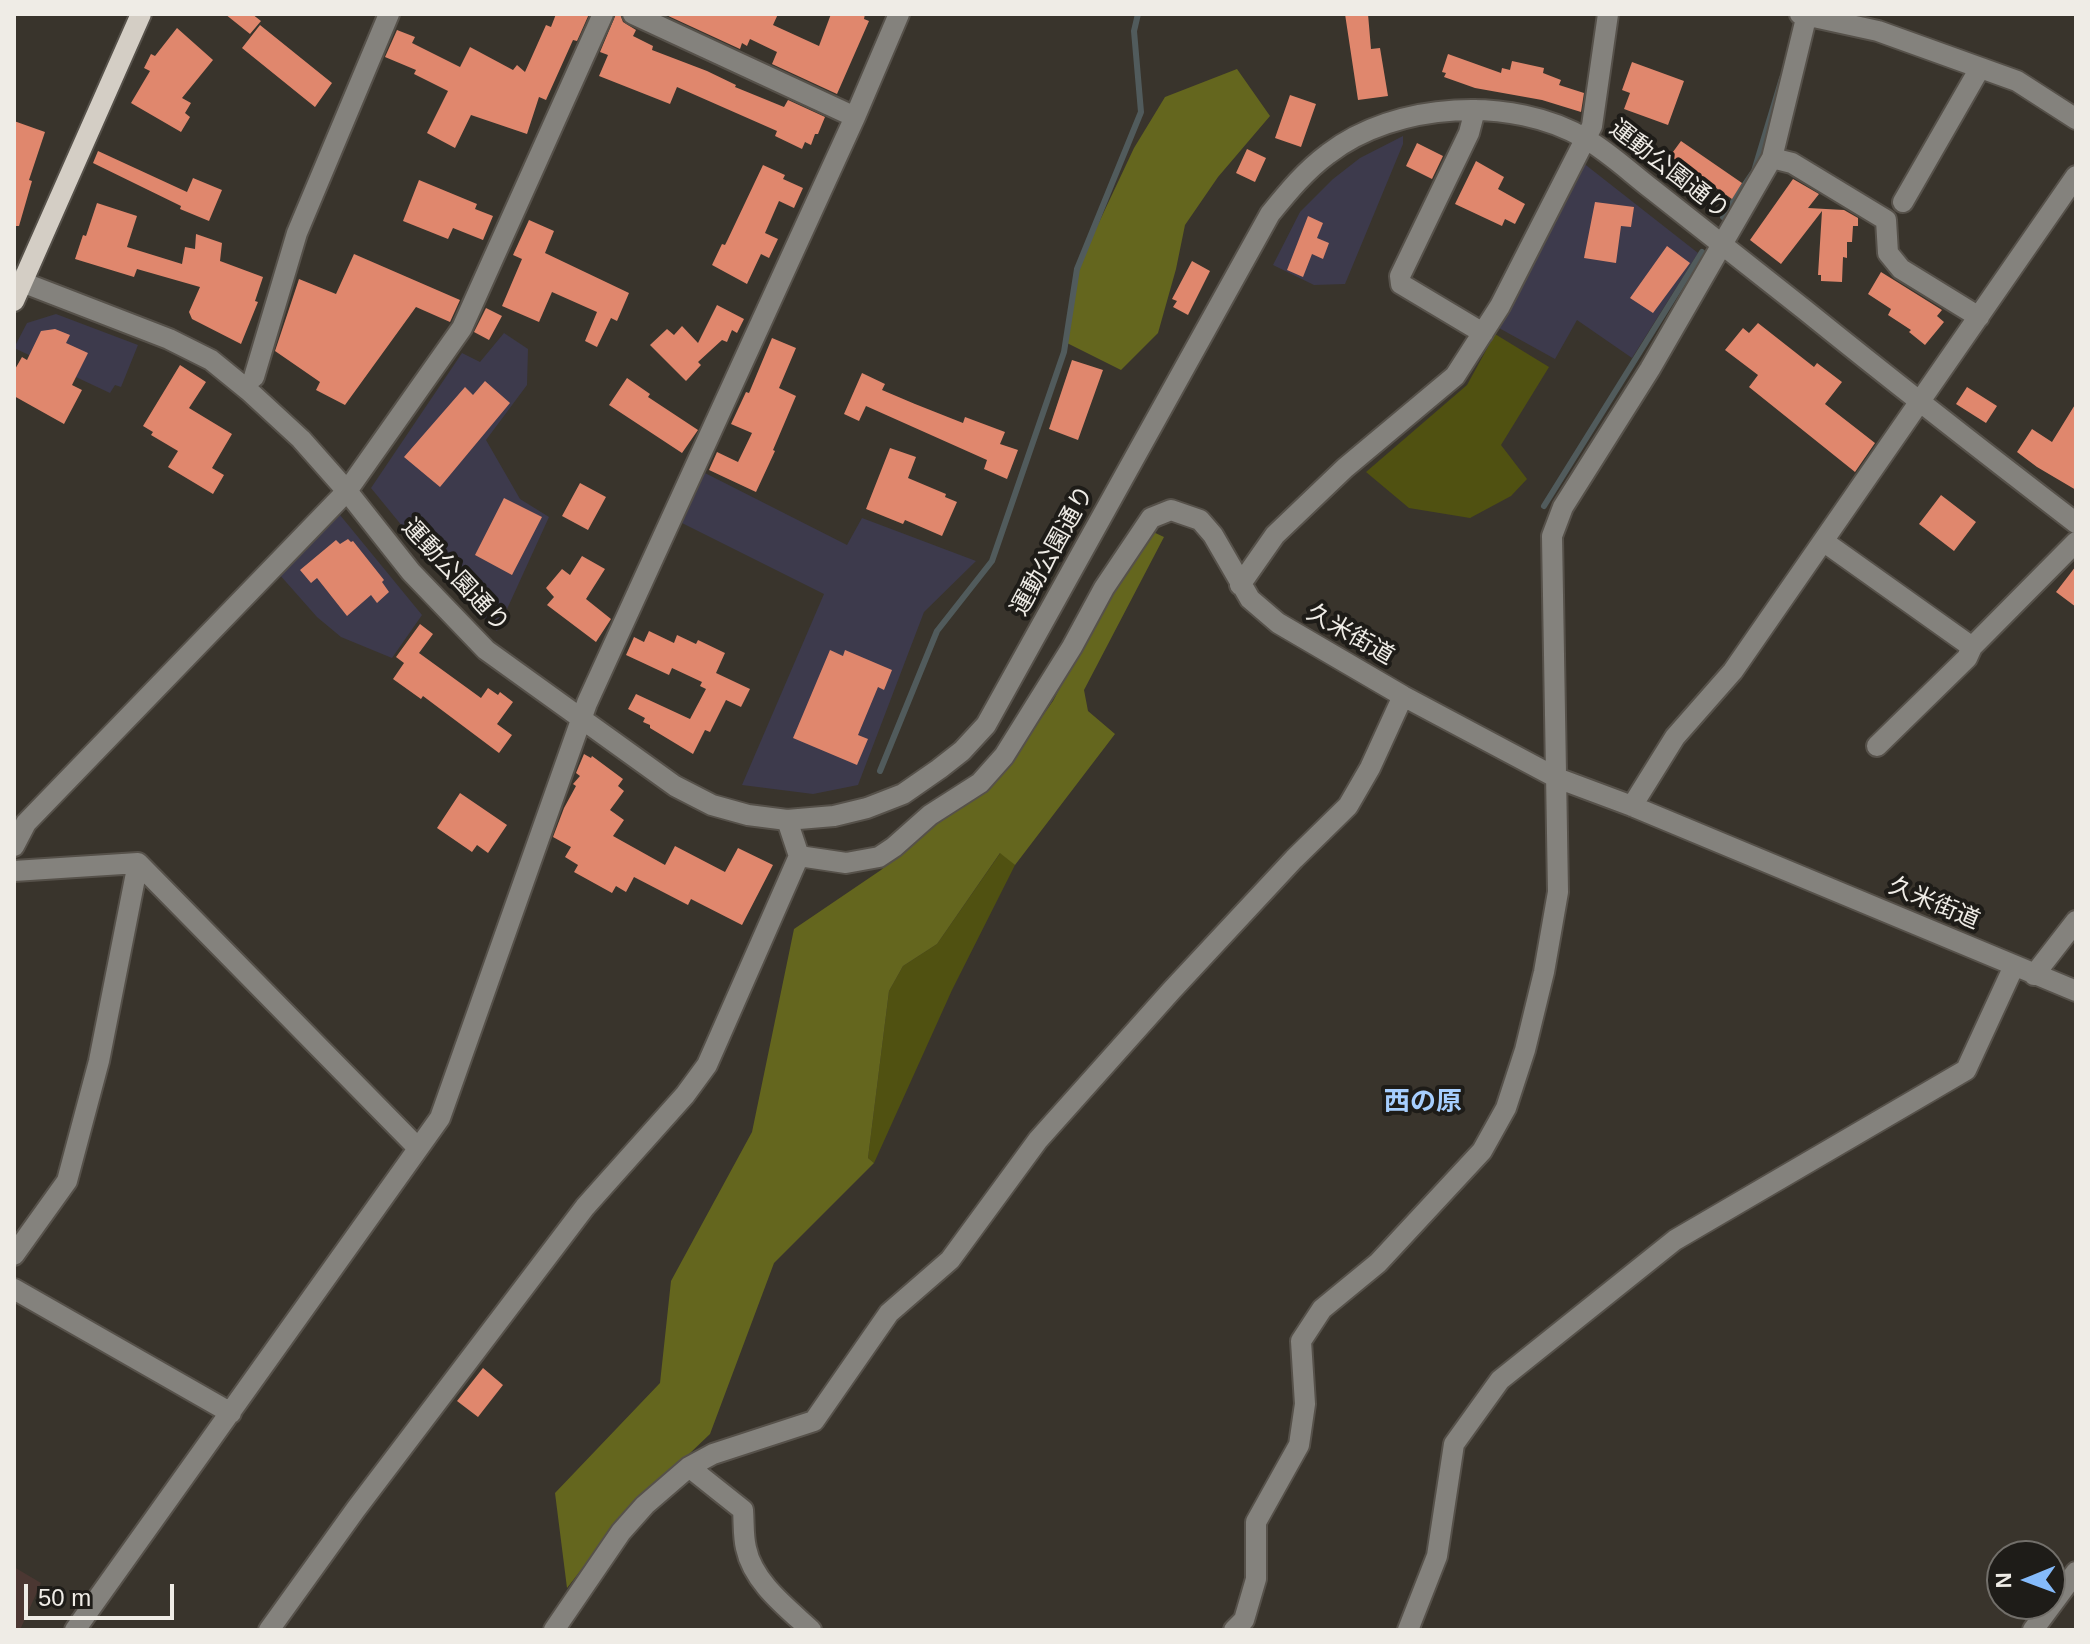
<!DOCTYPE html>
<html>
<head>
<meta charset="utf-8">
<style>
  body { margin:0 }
  #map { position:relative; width:2090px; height:1644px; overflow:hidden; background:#39342c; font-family:Arial,sans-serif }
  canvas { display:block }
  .frame { position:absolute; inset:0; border:16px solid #efece6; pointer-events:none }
  .north { position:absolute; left:1986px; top:1540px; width:80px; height:80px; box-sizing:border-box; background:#1e1c18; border:2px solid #726f6a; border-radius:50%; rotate:269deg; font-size:22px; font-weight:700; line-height:32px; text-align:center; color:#efece6 }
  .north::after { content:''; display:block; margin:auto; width:28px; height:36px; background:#85bbfb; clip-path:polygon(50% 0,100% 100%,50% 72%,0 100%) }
  .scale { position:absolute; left:24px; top:1584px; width:150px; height:36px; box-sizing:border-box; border:4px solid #efece6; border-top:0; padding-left:10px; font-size:24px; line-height:28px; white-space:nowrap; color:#efece6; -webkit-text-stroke:6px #1e1c18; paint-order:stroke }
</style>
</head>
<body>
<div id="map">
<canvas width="2090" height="1644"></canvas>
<div class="frame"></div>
<div class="north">N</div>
<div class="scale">50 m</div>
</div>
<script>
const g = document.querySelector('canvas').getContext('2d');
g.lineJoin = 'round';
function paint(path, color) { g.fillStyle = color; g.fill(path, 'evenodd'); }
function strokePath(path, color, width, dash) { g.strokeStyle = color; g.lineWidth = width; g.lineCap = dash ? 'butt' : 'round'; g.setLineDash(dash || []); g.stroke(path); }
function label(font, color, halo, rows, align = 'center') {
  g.font = font + ' Arial,"Noto Sans JP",sans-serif'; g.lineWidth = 8; g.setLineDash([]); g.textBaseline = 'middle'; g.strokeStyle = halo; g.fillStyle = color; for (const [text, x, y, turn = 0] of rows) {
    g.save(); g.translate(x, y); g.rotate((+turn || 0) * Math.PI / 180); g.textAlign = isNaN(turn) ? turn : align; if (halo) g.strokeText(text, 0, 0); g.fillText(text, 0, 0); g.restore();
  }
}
paint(new Path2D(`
  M 1403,136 L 1403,144 L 1345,284 L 1314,285 L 1273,265 L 1300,212 L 1333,179 L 1360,158 Z
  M 1582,162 L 1698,253 L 1632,358 L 1577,320 L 1555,359 L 1499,328 Z
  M 56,314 L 138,345 L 121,387 L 115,385 L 110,393 L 14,348 L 27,323 Z
  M 504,333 L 528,349 L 527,385 L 486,440 L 520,499 L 549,517 L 497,631 L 452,587 L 371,488 L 462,353 L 480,362 Z
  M 705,473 L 847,545 L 862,518 L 976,561 L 924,612 L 858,785 L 813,794 L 742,785 L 824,594 L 682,523 Z
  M 340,515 L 422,615 L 392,658 L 341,637 L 317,617 L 279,574 Z`), '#3d3a4c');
paint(new Path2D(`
  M 14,1567 L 41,1583 L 20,1630 L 14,1630 Z`), '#4b3732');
paint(new Path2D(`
  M 1495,334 L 1549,367 L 1501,445 L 1527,479 L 1511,496 L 1470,518 L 1409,508 L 1366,472 L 1467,385 Z
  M 1001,852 L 1015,865 L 952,990 L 874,1163 L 868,1158 L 889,991 L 903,966 L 937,944 Z`), '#505111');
paint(new Path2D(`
  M 1237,69 L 1270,116 L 1218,177 L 1185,225 L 1176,269 L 1158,333 L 1121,370 L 1067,343 L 1077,269 L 1134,148 L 1165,97 Z
  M 1151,531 L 1164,537 L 1084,690 L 1088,711 L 1115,734 L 1015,865 L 1000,853 L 937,944 L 903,966 L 889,991 L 868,1158 L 874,1163 L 774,1263 L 710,1434 L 621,1519 L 567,1588 L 555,1493 L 660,1383 L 671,1281 L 752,1132 L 794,929 L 881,870 L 936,823 L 996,782 L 1053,701 L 1110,593 Z`), '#64661e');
strokePath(new Path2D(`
  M 1723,217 L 1754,171 L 1782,78
  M 1544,506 L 1702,252
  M 880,771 L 937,631 L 992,561 L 1064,352 L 1077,269 L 1141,112 L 1134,31 L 1138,14`), '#515b5c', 6);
paint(new Path2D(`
  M 225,14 L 252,14 L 261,21 L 250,34 Z
  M 556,14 L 589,14 L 577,41 L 573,40 L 546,100 L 539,97 L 527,134 L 471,115 L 455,148 L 427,133 L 448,91 L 414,74 L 416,70 L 385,57 L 397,30 L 415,37 L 412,43 L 460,67 L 470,47 L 513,70 L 517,65 L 525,72 L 546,25 L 551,27 Z
  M 616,14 L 620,14 L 623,22 L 636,30 L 633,36 L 653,46 L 652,50 L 707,71 L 736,85 L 735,87 L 784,107 L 788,100 L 825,117 L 818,134 L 815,134 L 811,145 L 805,142 L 802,149 L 775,136 L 777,131 L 677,87 L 670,104 L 599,76 L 608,55 L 600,52 Z
  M 664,14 L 778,14 L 773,25 L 819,46 L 831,14 L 865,14 L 864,19 L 869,21 L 837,94 L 772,64 L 777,52 L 750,39 L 747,46 L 742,43 L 740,49 Z
  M 1345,14 L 1368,14 L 1371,49 L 1380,48 L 1388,96 L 1358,100 Z
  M 260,25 L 332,83 L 315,107 L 242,48 Z
  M 177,28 L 213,60 L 182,98 L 191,103 L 185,113 L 190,117 L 181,132 L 131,103 L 150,71 L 144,68 L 151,54 L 155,56 Z
  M 1448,54 L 1501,73 L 1502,68 L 1510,70 L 1512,61 L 1544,68 L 1543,73 L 1561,80 L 1559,85 L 1584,93 L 1581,112 L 1542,100 L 1475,88 L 1444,77 L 1446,73 L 1442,72 Z
  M 1632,62 L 1684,81 L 1668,125 L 1624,109 L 1630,93 L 1622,90 Z
  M 1290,95 L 1316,104 L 1301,147 L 1275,138 Z
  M 14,121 L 45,132 L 29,180 L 32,181 L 19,226 L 14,226 Z
  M 1681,141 L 1742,183 L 1732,199 L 1670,156 Z
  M 1417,143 L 1443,156 L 1432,179 L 1406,166 Z
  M 1247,149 L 1266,158 L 1255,182 L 1236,173 Z
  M 98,151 L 187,192 L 193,178 L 222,190 L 209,221 L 180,209 L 181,206 L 93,163 Z
  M 1476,161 L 1504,177 L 1498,189 L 1525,204 L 1515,224 L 1505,219 L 1502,226 L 1455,204 Z
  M 763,165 L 785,175 L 783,179 L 803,188 L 794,208 L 779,201 L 765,233 L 778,239 L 769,258 L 761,254 L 747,284 L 712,265 L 722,244 L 725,245 L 727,241 Z
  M 1793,179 L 1819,194 L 1808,208 L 1844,210 L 1858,218 L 1858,226 L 1853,226 L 1852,242 L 1847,242 L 1847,258 L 1843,257 L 1842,282 L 1821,281 L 1821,275 L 1818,275 L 1822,211 L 1781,264 L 1750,240 Z
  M 419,180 L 477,204 L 475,209 L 493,216 L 483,240 L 453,228 L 448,239 L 403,221 Z
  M 1595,202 L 1634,207 L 1631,227 L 1621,226 L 1616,263 L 1584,258 Z
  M 97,203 L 137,216 L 127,247 L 182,264 L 185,247 L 195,249 L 196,234 L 222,243 L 220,261 L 263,277 L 255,301 L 258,302 L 241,344 L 192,319 L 189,312 L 200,287 L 137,269 L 134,277 L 75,259 L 83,235 L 86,236 Z
  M 1308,216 L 1323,223 L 1317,238 L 1329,243 L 1323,259 L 1312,254 L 1303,277 L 1287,270 Z
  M 529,220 L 554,231 L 545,253 L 629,293 L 617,321 L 611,318 L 597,347 L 585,341 L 597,312 L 552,292 L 539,322 L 502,306 L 522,259 L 513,255 Z
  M 1667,246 L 1690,263 L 1653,313 L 1630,298 Z
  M 354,254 L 460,300 L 450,322 L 416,307 L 345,405 L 316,390 L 320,382 L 275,351 L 299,279 L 336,294 Z
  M 1192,261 L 1210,271 L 1188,315 L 1173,307 L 1177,301 L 1172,299 Z
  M 1881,272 L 1942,310 L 1937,316 L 1944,322 L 1925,345 L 1909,332 L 1911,330 L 1888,315 L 1891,309 L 1868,294 Z
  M 717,305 L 744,319 L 737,333 L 732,330 L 727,342 L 722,340 L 698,362 L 701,365 L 686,381 L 650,345 L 667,329 L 674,335 L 682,326 L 698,343 Z
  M 486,308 L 502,316 L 489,340 L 474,332 Z
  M 1758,323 L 1814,367 L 1817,363 L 1842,382 L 1825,404 L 1875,443 L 1855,472 L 1749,387 L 1758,375 L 1725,350 L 1743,328 L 1749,333 Z
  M 55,329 L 70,335 L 66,343 L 88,353 L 72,385 L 82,390 L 64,424 L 14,396 L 14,371 L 22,357 L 27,360 L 41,331 Z
  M 772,338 L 796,348 L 779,388 L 796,396 L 773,450 L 775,451 L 756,492 L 709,470 L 717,452 L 738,462 L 752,433 L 731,424 L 746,392 L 749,393 Z
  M 1072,360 L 1103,370 L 1078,440 L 1049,429 Z
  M 180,365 L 206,382 L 189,408 L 232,434 L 212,468 L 224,475 L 213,494 L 168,467 L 178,451 L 151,435 L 153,432 L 143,426 Z
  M 862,373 L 885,384 L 882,390 L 915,404 L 963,423 L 965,417 L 1005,432 L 1000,444 L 1018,450 L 1007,479 L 984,469 L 987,460 L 866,406 L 859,421 L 844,414 Z
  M 627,378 L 650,394 L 648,397 L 698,430 L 682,453 L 609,405 Z
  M 485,381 L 510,403 L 440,487 L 404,457 L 465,387 L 473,395 Z
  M 1967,387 L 1997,406 L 1986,423 L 1956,404 Z
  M 2076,403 L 2076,490 L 2037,467 L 2017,452 L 2032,429 L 2052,442 Z
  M 890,448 L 916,457 L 908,478 L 946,494 L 945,497 L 957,502 L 942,536 L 905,520 L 903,524 L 866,509 Z
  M 580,483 L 606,497 L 588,530 L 562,516 Z
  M 1941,495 L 1976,522 L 1954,551 L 1919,524 Z
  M 504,498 L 542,517 L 512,575 L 475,555 Z
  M 348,539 L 351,542 L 353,541 L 384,580 L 382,582 L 389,592 L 377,603 L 371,595 L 347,616 L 317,578 L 311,583 L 300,570 L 336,540 L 340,544 Z
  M 582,556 L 605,569 L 586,599 L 611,619 L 596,642 L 547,605 L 554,597 L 546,588 L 562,569 L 570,575 Z
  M 2076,566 L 2076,607 L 2056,592 Z
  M 420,624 L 433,634 L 419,653 L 481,698 L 488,688 L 498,695 L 500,692 L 513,702 L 497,724 L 512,735 L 499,753 L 423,696 L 421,699 L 393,679 L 404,663 L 396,657 Z
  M 649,631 L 674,643 L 677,635 L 696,644 L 698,640 L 725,653 L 716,673 L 750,689 L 741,707 L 726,700 L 710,732 L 705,730 L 693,754 L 650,728 L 650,725 L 643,722 L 645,718 L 628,709 L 636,694 L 690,719 L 706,689 L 700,686 L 702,682 L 672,668 L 669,675 L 626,655 L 634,637 L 644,642 Z
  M 830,650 L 843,656 L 845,650 L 892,670 L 884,690 L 878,687 L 858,735 L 868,739 L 857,765 L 793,738 Z
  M 584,754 L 591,758 L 592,756 L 623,779 L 618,786 L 624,791 L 610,810 L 624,820 L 613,836 L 665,865 L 675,846 L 725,872 L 738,848 L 773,865 L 742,925 L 691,899 L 688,905 L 634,877 L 626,892 L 616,886 L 612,893 L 574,872 L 578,865 L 565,857 L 571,847 L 553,837 L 564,808 L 576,786 L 573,784 L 580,776 L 576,773 Z
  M 460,793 L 507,825 L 488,853 L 477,845 L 472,852 L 437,828 Z
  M 483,1368 L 503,1385 L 478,1417 L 457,1401 Z`), '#e0876d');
const minor = new Path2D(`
  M 633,14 L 855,117
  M 1800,14 L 1878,31 L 2017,81 L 2076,119
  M 1475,110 L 1469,133 L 1400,276 L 1401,284 L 1483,333
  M 1772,158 L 1792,163 L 1886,220 L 1888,253 L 1901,269 L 1979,317
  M 1903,202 L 1980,68
  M 14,279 L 169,339 L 211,360 L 249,391 L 301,439 L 347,491 L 411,572 L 486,650 L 675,786 L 712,805 L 748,815 L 787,820 L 834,816 L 867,808 L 903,794 L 939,769 L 962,751 L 986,725 L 1270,214 C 1288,192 1305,171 1328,154 C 1395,102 1513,95 1586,139 C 1610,153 1632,174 1653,190 C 1704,230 1755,270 1805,310 C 1894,382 1985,453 2076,523
  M 254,377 L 297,233 L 389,14
  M 1823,541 L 1972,647
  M 1240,585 L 1275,535 L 1345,468 L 1455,376 L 1500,306 L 1592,126 L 1608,14
  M 1877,746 L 1967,658 L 1972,647 L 2076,542
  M 1632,806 L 1675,737 L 1733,671 L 2076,176
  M 787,820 L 799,856 L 846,863 L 879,857 L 894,847 L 930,815 L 980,783 L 1004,756 L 1072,647 L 1104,588 L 1151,518 L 1171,510 L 1200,520 L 1213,535 L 1250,599 L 1278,623 L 1403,696 L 1557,778 L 1632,806 L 2076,991
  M 14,846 L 26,823 L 347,491 L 462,328 L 603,14
  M 14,871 L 138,863 L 417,1147
  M 2034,975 L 2076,921
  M 14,1255 L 67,1181 L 99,1061 L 138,863
  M 14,1289 L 231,1413
  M 689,1467 L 743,1510 C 744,1522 743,1536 746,1548 C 753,1582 786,1607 811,1630
  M 75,1630 L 440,1118 L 587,703 L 855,117 L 899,14
  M 269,1630 L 356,1509 L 585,1207 L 685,1095 L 707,1065 L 799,856
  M 554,1630 L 621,1532 L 645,1505 L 689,1467 L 713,1454 L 814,1421 L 889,1313 L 950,1260 L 1038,1140 L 1172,990 L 1294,859 L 1348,806 L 1370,768 L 1403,696
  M 1234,1630 L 1244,1620 L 1256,1579 L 1256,1522 L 1299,1445 L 1305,1404 L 1301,1341 L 1322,1309 L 1378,1263 L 1482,1151 L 1506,1108 L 1525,1050 L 1544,972 L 1558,892 L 1552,536 L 1563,507 L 1650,369 L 1772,158 L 1807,14
  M 1408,1630 L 1437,1556 L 1454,1444 L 1500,1380 L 1675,1240 L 1966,1070 L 2014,966
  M 2033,1630 L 2076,1572`);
const major = new Path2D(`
  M 14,301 L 141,14`);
strokePath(minor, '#56514a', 24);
strokePath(major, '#56514a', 24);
strokePath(minor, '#84827d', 20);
strokePath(major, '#d4cec5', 20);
label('24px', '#efece6', '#1e1c18', [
  ["運動公園通り",1669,170,38],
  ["運動公園通り",1053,551,-61],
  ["運動公園通り",455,576,47],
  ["久米街道",1350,635,30],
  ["久米街道",1934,904,23]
]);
label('bold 26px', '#a6cefe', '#1e1c18', [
  ["西の原",1423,1103]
]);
</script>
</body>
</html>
